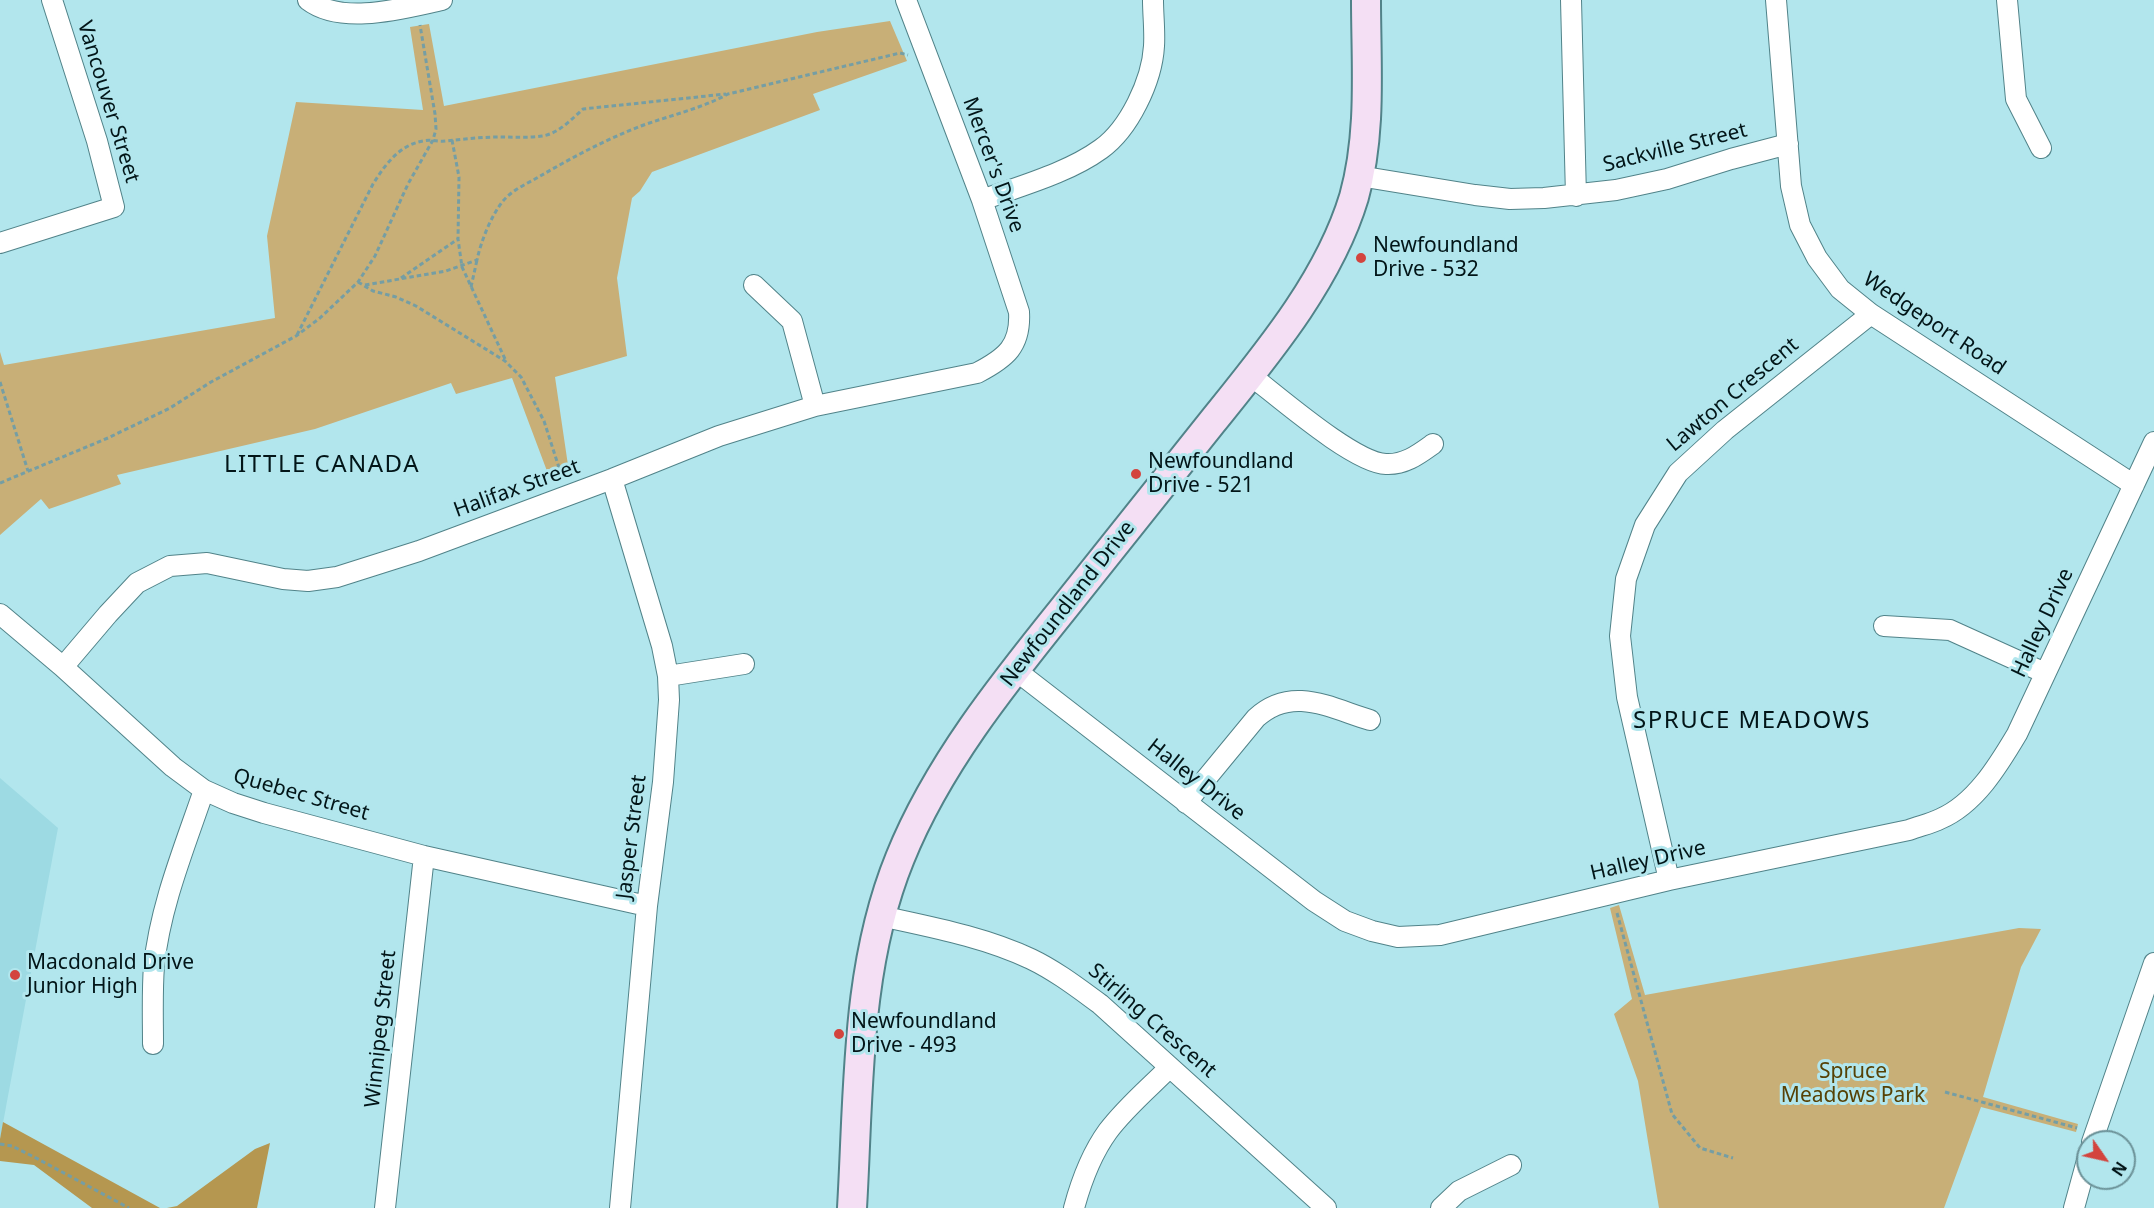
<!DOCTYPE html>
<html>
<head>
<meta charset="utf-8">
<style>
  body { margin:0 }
  #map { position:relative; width:2154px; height:1208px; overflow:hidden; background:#b2e6ed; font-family:"Noto Sans",sans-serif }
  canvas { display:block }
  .north { position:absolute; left:2076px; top:1130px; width:60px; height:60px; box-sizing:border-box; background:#b2e6ed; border:2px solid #6c9298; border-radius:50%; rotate:124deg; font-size:16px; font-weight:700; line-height:24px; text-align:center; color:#021518 }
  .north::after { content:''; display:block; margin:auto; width:21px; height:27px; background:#d3443e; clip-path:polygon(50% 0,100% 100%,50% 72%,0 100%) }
</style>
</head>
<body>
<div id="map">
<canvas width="2154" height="1208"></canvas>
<div class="north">N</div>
</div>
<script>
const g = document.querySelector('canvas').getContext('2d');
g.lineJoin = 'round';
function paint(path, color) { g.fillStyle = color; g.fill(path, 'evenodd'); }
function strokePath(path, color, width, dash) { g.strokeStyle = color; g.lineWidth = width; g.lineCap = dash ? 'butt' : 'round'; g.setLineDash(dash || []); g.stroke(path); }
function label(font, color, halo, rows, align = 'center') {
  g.font = font + ' "Noto Sans",sans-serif'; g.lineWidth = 6; g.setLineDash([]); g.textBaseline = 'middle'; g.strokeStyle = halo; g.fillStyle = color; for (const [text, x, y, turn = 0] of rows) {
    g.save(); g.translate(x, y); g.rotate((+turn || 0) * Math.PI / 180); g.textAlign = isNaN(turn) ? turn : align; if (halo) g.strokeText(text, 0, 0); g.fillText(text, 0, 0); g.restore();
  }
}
paint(new Path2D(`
  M 0,778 L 58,828 L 0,1139 Z`), '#9ddae3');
paint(new Path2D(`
  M 890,21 L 907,61 L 813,94 L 820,110 L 652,172 L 640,191 L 632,198 L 617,278 L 627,356 L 555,377 L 569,472 L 550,479 L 512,378 L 456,394 L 451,383 L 315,429 L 117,475 L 121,484 L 49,509 L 41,499 L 0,535 L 0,352 L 4,365 L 275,318 L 267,236 L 296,102 L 423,110 L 410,27 L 429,24 L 444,106 L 817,32 Z
  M 1619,905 L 1645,995 L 2019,928 L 2041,929 L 2021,967 L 1983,1097 L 2078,1124 L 2076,1132 L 1981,1107 L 1944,1208 L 1659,1208 L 1638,1081 L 1614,1014 L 1632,999 L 1610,908 Z`), '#c8af77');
paint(new Path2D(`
  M 3,1122 L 160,1208 L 92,1208 L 34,1165 L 0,1161 L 0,1139 Z
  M 270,1143 L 257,1208 L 167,1208 L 177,1206 L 255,1149 Z`), '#b59750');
const street = new Path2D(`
  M 308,0 C 342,26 404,8 442,0
  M 1571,0 L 1576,196
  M 1776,0 L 1791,186 L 1800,225 L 1817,258 L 1840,289 L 1871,314 L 2134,485
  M 2007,0 L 2016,99 L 2041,148
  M 1359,176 L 1475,195 L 1510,199 L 1544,198 L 1616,190 L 1667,179 L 1731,159 L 1788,144
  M 982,200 C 1020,186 1068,173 1101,149 C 1129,129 1152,81 1154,46 C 1155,31 1153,15 1153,0
  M 0,243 L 114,207 L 97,141 L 52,0
  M 754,285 L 792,321 L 815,406
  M 1250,375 C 1279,397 1354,463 1386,464 C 1405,465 1419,454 1433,444
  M 612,479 L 662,646 L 668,676 L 669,700 L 663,782 L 647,906 L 620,1208
  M 0,614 L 63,667 L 173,767 L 204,790 L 233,803 L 264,813 L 424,856 L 647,906
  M 1884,626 L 1950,630 L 2045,673
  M 63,667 L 108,614 L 137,583 L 170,566 L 207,563 L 283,579 L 308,581 L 337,577 L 419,551 L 612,479 L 719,436 L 815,406 L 977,373 C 1006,358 1021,346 1019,312 L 982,200 L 906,0
  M 1014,669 L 1314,901 L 1345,921 L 1372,931 L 1398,937 L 1440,935 L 1669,880 L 1909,830 C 1919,826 1930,824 1940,819 C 1975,804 1998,766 2017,734 L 2154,442
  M 668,676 L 744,664
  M 1186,803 L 1256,718 C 1292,685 1330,708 1370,720
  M 1669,880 L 1627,697 L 1620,636 L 1626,579 L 1645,525 L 1678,473 L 1725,430 L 1871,314
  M 881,916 C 931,927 985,937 1031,959 C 1056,971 1078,988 1100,1004 L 1326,1208
  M 153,1044 C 153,1018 152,991 154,966 C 160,906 185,846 204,790
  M 2092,1142 L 2154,963
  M 385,1208 L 424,856
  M 1074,1208 C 1081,1182 1092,1153 1108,1131 C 1126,1107 1149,1088 1170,1067
  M 1441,1208 L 1459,1191 L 1511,1165
  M 2074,1208 L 2088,1157`);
const secondary = new Path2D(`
  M 852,1208 C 859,1091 855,968 900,858 C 937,766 1002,685 1064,608 C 1114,545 1164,483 1213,421 C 1267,354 1329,280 1354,197 C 1372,133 1366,65 1366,0`);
strokePath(street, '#518389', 22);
strokePath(secondary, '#518389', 32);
strokePath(new Path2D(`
  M 452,140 L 459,177 L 458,239 L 462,267 L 505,359
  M 401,278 L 458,239
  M 358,282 L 373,291 L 396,297 L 416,306 L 505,361 L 521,377 L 544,421 L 562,477
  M 365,285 L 446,271 L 477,260 C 481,241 491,216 503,201 C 513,189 529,183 542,175 C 573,157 607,139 641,126 C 671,115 700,109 728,94 L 900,53 L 908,55
  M 471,287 L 477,260
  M 297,335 L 373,184 C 385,165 399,145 423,141 C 431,139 438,142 446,141 C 464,139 482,137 500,137 C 514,137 529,138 542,136 C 558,134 572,119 583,109 L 726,94
  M 0,382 L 28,471
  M 0,483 L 108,438 L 170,408 L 211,382 L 296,336 L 320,318 L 358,282 L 375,256 L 408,184 L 433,140 L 436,129 L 435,114 L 420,25
  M 1617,913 L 1672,1114 L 1700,1148 L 1733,1158
  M 1945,1092 L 2077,1128
  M 0,1144 L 12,1146 L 36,1158 L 129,1208`), '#759ea4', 3, [4.5, 3]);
strokePath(street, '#fff', 20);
strokePath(secondary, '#f4dff4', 28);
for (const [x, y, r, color] of [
  [1361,258,6,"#d3443e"],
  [1136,474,6,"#d3443e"],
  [15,975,6,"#d3443e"],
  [839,1034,6,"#d3443e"]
]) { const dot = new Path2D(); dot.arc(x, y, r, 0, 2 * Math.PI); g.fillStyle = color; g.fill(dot); strokePath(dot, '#b2e6ed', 2); }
label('21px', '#021518', '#b2e6ed', [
  ["Vancouver Street",108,102,73],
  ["Sackville Street",1675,148,-14],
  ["Mercer's Drive",993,165,70],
  ["Wedgeport Road",1934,324,34],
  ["Lawton Crescent",1733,395,-40],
  ["Halifax Street",517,489,-20],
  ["Newfoundland Drive",1068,604,-52],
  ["Halley Drive",2043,623,-65],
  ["Halley Drive",1196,780,38],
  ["Quebec Street",301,795,16],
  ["Jasper Street",632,837,-83],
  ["Halley Drive",1648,861,-13],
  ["Stirling Crescent",1152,1021,41],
  ["Winnipeg Street",381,1029,-84]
]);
label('21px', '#021518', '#b2e6ed', [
  ["Newfoundland",1373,246],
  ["Drive - 532",1373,270],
  ["Newfoundland",1148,462],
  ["Drive - 521",1148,486],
  ["Macdonald Drive",27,963],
  ["Junior High",27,987],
  ["Newfoundland",851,1022],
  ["Drive - 493",851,1046]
], 'left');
label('21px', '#564105', '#b2e6ed', [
  ["Spruce",1853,1072],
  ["Meadows Park",1853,1096]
]);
g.letterSpacing = '1.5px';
label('24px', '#021518', '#b2e6ed', [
  ["LITTLE CANADA",322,465],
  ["SPRUCE MEADOWS",1752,721]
]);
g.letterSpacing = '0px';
</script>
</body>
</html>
